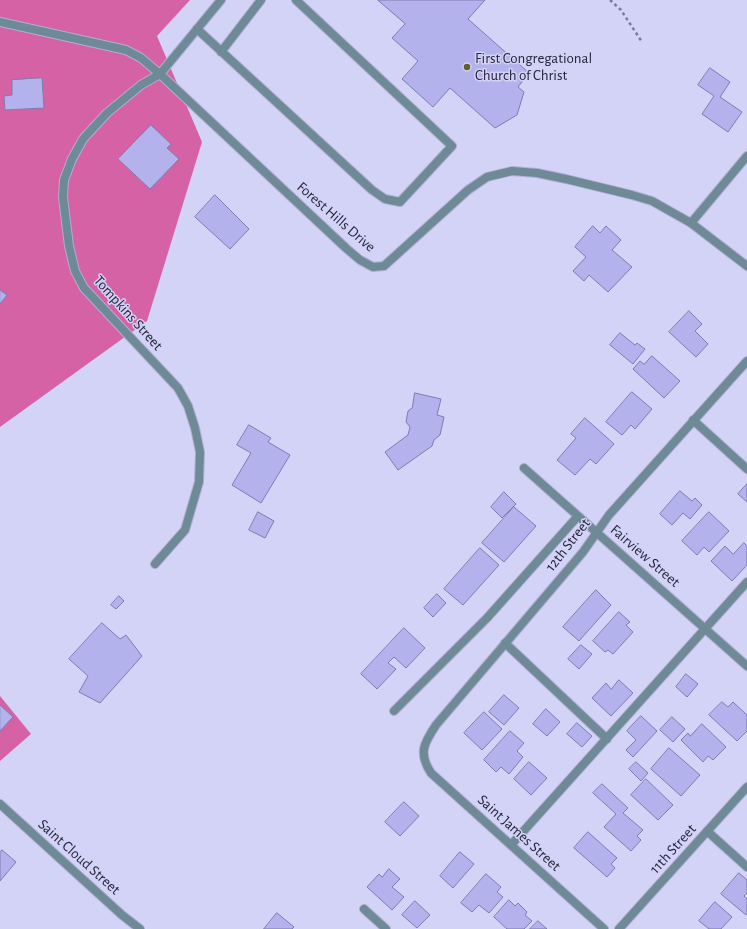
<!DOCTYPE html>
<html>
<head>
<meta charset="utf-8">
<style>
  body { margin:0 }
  canvas { display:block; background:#d3d2f7 }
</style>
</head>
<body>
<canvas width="747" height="929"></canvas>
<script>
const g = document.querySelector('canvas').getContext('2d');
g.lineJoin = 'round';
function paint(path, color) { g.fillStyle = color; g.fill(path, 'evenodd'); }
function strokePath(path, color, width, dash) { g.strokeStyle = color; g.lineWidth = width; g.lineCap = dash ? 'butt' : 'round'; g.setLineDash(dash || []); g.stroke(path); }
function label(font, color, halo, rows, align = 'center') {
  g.font = font + ' "Alegreya Sans",sans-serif'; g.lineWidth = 3; g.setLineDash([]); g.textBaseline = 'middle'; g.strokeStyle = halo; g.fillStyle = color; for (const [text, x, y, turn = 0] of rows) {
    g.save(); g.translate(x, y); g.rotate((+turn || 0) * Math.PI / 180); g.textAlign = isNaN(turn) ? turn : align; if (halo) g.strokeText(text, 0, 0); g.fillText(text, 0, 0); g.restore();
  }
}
paint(new Path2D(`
  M 0,0 L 190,0 L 157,36 L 202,142 L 147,321 L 0,427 Z
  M 0,696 L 31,734 L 0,761 Z`), '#d662a6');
const building = new Path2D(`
  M 378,0 L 485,0 L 468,19 L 529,73 L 518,87 L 524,92 L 517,115 L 495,128 L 450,88 L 433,107 L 402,79 L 418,61 L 392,38 L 405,24 Z
  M 710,68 L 730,82 L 720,97 L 742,112 L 728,132 L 702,114 L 714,96 L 698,85 Z
  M 42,78 L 44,108 L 5,110 L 4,96 L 12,95 L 12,80 Z
  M 151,125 L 171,144 L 167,148 L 179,159 L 150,189 L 118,159 Z
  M 215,195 L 249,229 L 230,249 L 195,217 Z
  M 593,226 L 600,233 L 606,226 L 621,240 L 612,250 L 632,267 L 608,292 L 589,275 L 584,281 L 573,271 L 586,257 L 575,247 Z
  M 0,290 L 7,295 L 0,304 Z
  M 689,311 L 702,324 L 695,331 L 708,344 L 696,357 L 669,332 Z
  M 620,333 L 635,345 L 637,343 L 645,349 L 633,364 L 610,345 Z
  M 652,356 L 680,381 L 664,398 L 633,369 L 640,361 L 644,364 Z
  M 632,392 L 652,409 L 635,429 L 631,425 L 622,435 L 606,422 Z
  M 415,393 L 441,399 L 437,415 L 444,417 L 440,435 L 434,440 L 432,446 L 398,470 L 385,452 L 408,435 L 410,427 L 406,422 L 408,411 L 412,408 Z
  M 585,418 L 614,444 L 596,464 L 590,459 L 575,475 L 557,460 L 576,438 L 571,434 Z
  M 249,425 L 271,438 L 268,442 L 290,455 L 261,503 L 232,485 L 251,453 L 237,445 Z
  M 747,484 L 747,502 L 738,494 Z
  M 680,491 L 692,501 L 695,498 L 702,505 L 690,519 L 683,513 L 672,525 L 660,514 Z
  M 504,492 L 516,504 L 502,518 L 491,507 Z
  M 514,507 L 536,526 L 504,562 L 482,543 Z
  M 258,512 L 274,521 L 265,538 L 249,530 Z
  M 709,512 L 729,531 L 709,552 L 704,547 L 697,555 L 682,541 Z
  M 744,543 L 747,546 L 747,565 L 732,581 L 711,561 L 725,546 L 733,554 Z
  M 480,548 L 499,565 L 463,605 L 444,589 Z
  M 596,590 L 611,605 L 579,641 L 563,627 Z
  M 437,594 L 446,603 L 433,617 L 424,608 Z
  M 119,596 L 124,601 L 116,609 L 111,605 Z
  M 619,612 L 630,622 L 626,625 L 633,632 L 613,654 L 608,650 L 605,652 L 593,641 Z
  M 102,623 L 120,639 L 126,635 L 142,656 L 100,703 L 79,692 L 88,676 L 69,659 Z
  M 404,628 L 425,648 L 406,668 L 394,657 L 388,663 L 396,669 L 377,689 L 361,674 Z
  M 581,645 L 592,654 L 579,669 L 568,659 Z
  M 686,674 L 698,684 L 687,697 L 676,687 Z
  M 619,680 L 633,693 L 611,716 L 592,698 L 606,683 L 611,689 Z
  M 504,695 L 519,708 L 504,725 L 489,712 Z
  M 722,702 L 728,707 L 733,702 L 747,715 L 747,731 L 737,741 L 709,715 Z
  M 0,705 L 13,717 L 0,731 Z
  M 546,709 L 560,722 L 547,736 L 533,724 Z
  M 484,712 L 502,729 L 482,750 L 464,733 Z
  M 641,716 L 657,731 L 633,757 L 626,750 L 636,740 L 627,731 Z
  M 672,717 L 685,729 L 673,742 L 660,730 Z
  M 577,723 L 592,736 L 582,747 L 567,734 Z
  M 702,724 L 726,747 L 713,760 L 708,756 L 703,762 L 681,740 L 688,733 L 690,736 Z
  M 510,731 L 524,743 L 517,751 L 523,757 L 509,774 L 501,767 L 496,772 L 484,760 Z
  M 669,748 L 700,775 L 681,796 L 651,769 Z
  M 529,762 L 547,778 L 531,795 L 514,779 Z
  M 636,762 L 648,773 L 641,781 L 629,769 Z
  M 646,779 L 673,805 L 658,820 L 631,795 Z
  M 602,784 L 628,808 L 623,813 L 643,830 L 637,836 L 641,840 L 631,851 L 604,827 L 616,814 L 593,793 Z
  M 404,802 L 419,816 L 400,836 L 385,822 Z
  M 588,832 L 617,858 L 611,864 L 615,868 L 607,877 L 574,848 Z
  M 2,850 L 16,862 L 0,881 L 0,853 Z
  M 460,852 L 474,864 L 453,888 L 440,876 Z
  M 389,869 L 400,879 L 392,887 L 404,897 L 392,910 L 367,887 L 379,874 L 382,877 Z
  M 739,873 L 747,880 L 747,893 L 744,896 L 747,899 L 747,914 L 746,915 L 721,894 Z
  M 486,874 L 501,887 L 497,892 L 503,897 L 489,913 L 479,905 L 472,912 L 461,903 Z
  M 509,900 L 515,906 L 518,903 L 527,912 L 525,915 L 532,921 L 524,929 L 507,929 L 494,917 Z
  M 415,901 L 430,915 L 417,928 L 402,915 Z
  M 715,902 L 732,917 L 721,929 L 709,929 L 699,921 Z
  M 277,913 L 294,927 L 292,929 L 264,929 Z
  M 538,921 L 547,929 L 530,929 Z`);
paint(building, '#b4b2ec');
strokePath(building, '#7e7bb2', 1);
const lane = new Path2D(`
  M 197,29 L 372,190 L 385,199 L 400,202 L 452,146 L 296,0
  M 221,52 L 261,0
  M 691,223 L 747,156
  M 693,420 L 747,469
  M 505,643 L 607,739
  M 707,831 L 747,867
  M 511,845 L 747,582
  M 364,909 L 386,929`);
const street = new Path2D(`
  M 0,22 L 126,50 L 141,58 L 160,74 L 347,249 L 360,260 L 373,267 L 384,266 L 468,190 L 487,177 L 512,171 L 537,173 L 566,179 L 632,195 L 652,201 L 691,223 L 747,266
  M 524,468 L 747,666
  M 155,564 L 185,530 L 199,482 L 200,452 L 195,428 L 188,406 L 178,388 L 84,288 L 75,271 L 69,246 L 63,197 L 64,180 L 72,159 L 83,139 L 107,113 L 141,85 L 160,74 L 221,0
  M 394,711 L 487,618 L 578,516
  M 0,804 L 122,915 L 140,929
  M 604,929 L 431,773 C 418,753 424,743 436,725 L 583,552 L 609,515 L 747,361
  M 619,929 L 747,787`);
strokePath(lane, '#b0afd1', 10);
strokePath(street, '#b0afd1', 10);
strokePath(new Path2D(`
  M 610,0 L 621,10 L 642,42`), '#7b7a98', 2.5, [3, 3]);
strokePath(lane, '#6e8a97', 8);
strokePath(street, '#6e8a97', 8);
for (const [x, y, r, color] of [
  [467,67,4,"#615f2b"]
]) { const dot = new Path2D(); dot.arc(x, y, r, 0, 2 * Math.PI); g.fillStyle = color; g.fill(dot); strokePath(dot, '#d3d2f7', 1.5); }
label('15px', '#24233a', '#d3d2f7', [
  ["First Congregational",475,58],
  ["Church of Christ",475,75]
], 'left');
label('15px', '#24233a', '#d3d2f7', [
  ["Forest Hills Drive",336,217,41],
  ["Tompkins Street",128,313,48],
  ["12th Street",568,545,-52],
  ["Fairview Street",645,556,41],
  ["Saint James Street",519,833,42],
  ["11th Street",673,849,-48],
  ["Saint Cloud Street",79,857,42]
]);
</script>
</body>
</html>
